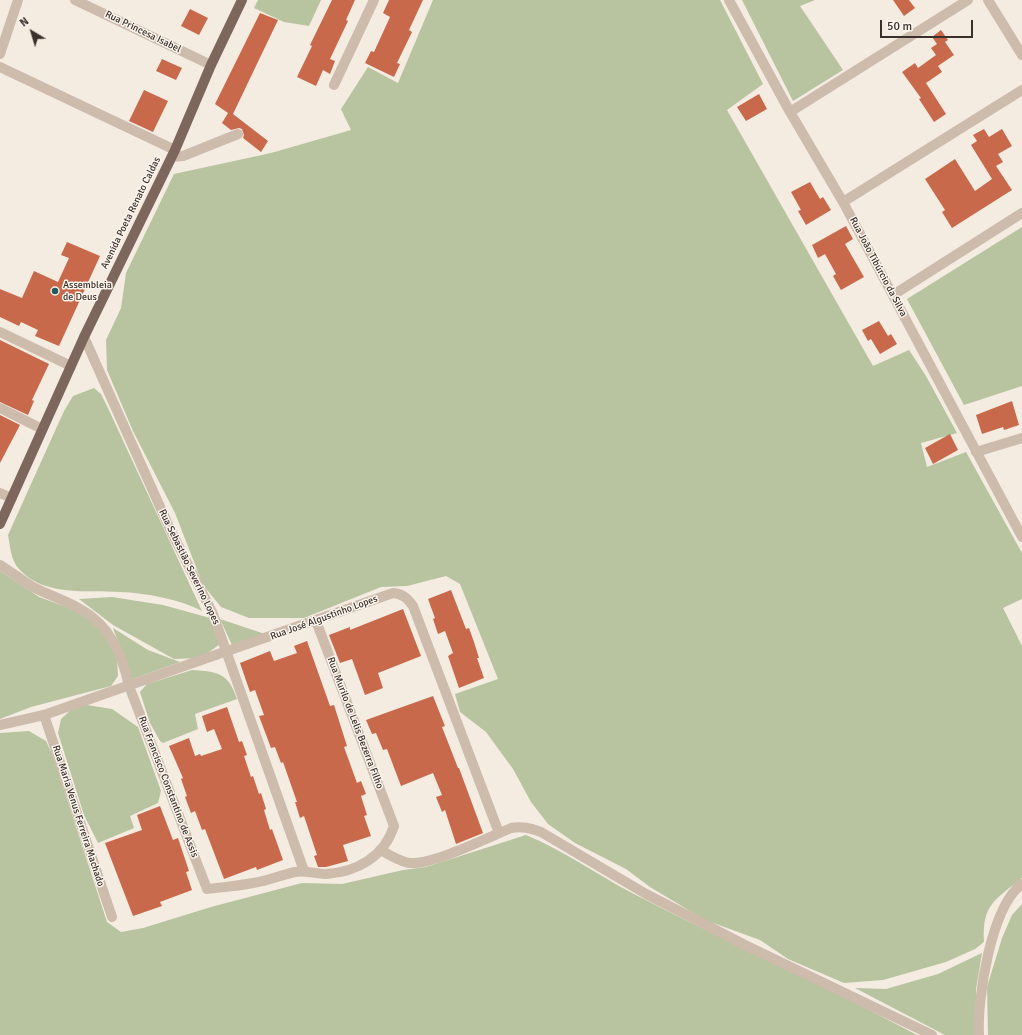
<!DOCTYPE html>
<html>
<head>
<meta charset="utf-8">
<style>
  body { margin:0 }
  #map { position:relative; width:1022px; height:1035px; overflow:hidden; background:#f4ebe1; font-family:Signika,sans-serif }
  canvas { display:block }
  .north { position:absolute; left:12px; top:12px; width:40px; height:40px; -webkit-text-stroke:3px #fbf5ee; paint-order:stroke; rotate:322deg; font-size:11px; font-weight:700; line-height:16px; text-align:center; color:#3b302b }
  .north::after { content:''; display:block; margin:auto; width:14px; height:18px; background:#3b302b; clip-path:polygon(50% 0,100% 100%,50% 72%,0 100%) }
  .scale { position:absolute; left:880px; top:20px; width:93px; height:18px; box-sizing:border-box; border:2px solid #3b302b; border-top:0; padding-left:5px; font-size:12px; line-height:14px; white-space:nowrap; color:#3b302b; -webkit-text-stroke:3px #fbf5ee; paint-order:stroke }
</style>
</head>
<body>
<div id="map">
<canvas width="1022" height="1035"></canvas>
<div class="north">N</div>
<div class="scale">50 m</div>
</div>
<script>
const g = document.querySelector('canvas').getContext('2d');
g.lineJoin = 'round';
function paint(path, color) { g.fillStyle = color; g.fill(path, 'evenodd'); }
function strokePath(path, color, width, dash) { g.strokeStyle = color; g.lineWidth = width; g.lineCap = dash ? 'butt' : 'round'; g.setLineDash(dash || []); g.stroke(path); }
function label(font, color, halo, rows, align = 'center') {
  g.font = font + ' Signika,sans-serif'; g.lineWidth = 3; g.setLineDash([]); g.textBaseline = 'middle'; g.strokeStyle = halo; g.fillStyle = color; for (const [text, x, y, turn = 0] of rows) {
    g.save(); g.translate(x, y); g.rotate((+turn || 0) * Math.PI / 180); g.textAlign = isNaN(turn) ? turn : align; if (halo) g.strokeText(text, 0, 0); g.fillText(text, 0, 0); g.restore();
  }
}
paint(new Path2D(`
  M 258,0 L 321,0 L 309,26 L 284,22 L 254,8 Z
  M 433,0 L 720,0 L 763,84 L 727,110 L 873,366 L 909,350 L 926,376 L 957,433 L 921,443 L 927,467 L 966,452 L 1022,553 L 1022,599 L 1003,608 L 1022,646 L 1022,878 C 995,900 982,904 984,942 L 975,949 L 946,962 L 883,980 L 844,983 L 788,959 L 760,940 L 705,920 L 650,887 L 626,869 L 575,843 L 548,824 L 531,802 L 513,769 L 486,732 L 460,712 L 455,694 L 498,679 L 460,584 L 446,576 L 407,586 L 381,587 L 304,618 L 249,618 L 221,607 L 203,585 L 175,513 L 133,431 L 107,370 L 106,340 L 121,308 L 126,273 L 174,174 L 271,153 L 351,130 L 341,109 L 368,67 L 398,83 Z
  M 742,0 L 815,0 L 800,6 L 843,70 L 793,101 Z
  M 1022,227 L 1022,386 L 964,405 L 907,299 Z
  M 94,388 L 101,394 L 107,406 L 202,611 C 179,599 146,593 120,592 C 87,590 44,597 19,569 C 11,561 10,546 8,535 L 64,411 L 73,396 Z
  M 0,571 L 39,597 L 72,609 L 96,623 L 112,643 L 117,661 L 118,676 L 111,686 L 31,707 L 0,719 Z
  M 112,597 L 163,605 L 210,618 L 220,644 L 201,658 L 174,659 L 113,625 L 79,599 Z
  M 220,619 L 265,634 L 232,645 Z
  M 113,628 L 148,650 L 180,662 L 132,679 Z
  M 192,670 C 218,672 228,672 237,699 L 195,714 L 198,729 L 163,743 L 160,741 L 150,723 L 140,692 L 147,684 Z
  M 87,705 L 112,709 L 138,727 L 161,791 L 158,803 L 130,816 L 134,828 L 98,843 L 84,815 L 58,733 L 61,719 L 72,709 Z
  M 29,731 L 46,741 L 53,756 L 107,922 L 121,932 L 143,928 L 211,907 L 302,883 L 342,884 L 403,870 L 426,867 L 526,835 C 563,850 596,874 632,893 C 726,942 824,985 917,1035 L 0,1035 L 0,733 Z
  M 1022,904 L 1022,1035 L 988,1035 L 987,987 L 1002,938 L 1012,915 Z
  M 982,953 L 976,989 L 977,1035 L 945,1035 L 855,988 L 886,989 L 938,974 Z`), '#b8c4a0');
paint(new Path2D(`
  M 332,0 L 355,0 L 346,20 L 348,21 L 330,59 L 335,61 L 330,74 L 323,70 L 316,86 L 297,77 L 312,46 L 310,45 Z
  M 389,0 L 423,0 L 409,30 L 412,32 L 397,63 L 400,64 L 394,77 L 365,63 L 371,51 L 374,52 L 390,17 L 383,13 Z
  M 893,0 L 909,0 L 915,8 L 904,16 Z
  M 190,9 L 208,18 L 199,35 L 181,26 Z
  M 260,13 L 278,20 L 233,114 L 268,141 L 261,152 L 243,138 L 244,135 L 242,129 L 239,128 L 231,130 L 222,123 L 228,113 L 215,104 Z
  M 941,30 L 948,40 L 945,42 L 954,55 L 938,66 L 942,72 L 926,83 L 946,114 L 934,122 L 919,99 L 921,98 L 902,72 L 915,63 L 918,68 L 936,55 L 931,48 L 937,44 L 932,37 Z
  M 162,59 L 182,68 L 176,80 L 156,71 Z
  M 144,90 L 168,101 L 153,132 L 129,121 Z
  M 759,94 L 767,109 L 746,121 L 737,107 Z
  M 984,129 L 989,137 L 1002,129 L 1012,146 L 998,154 L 1003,162 L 996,166 L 1012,190 L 952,228 L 942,212 L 945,210 L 925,179 L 955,159 L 975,191 L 992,179 L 971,145 L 977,141 L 973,135 Z
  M 810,182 L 820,199 L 823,197 L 831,210 L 806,225 L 798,211 L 801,210 L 791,192 Z
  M 846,226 L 853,239 L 845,244 L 864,277 L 841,290 L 833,276 L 836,274 L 825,254 L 818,258 L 812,245 Z
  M 67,242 L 100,256 L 59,346 L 35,336 L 38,330 L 21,322 L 19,326 L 0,317 L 0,289 L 22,298 L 34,271 L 58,282 L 69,258 L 61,255 Z
  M 879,321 L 888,336 L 891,334 L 897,344 L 880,354 L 871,339 L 868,341 L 862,330 Z
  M 0,340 L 49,364 L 32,400 L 34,401 L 28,415 L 0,402 Z
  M 1012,401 L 1019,425 L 1004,430 L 1003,427 L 982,434 L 976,415 Z
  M 0,415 L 20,425 L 0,463 Z
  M 950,434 L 958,450 L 933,464 L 925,448 Z
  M 451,590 L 466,629 L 469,628 L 474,642 L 479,658 L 477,658 L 484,678 L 459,688 L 448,656 L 453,653 L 445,631 L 438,634 L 433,619 L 435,618 L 428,599 Z
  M 403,609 L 421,656 L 378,673 L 383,688 L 365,695 L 352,659 L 340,663 L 329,635 L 350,627 L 350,630 Z
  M 307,641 L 330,706 L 334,705 L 347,746 L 344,747 L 357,783 L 361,781 L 366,794 L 361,796 L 367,815 L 364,816 L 371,836 L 343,845 L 348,861 L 326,867 L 318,867 L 314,856 L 317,855 L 304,816 L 300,818 L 295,802 L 297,802 L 283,762 L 281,763 L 275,747 L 271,748 L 259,716 L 264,715 L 255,690 L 250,692 L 240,663 L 270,651 L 274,661 L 297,653 L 294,646 Z
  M 433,696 L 445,726 L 442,727 L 458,768 L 459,768 L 483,833 L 456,844 L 445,810 L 442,812 L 436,797 L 442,795 L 433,773 L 401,786 L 387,749 L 383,750 L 376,733 L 372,734 L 366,720 Z
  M 227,707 L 239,742 L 242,741 L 247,755 L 244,756 L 251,777 L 253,776 L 259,794 L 261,793 L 266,809 L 264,810 L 270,830 L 272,829 L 283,860 L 257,870 L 256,867 L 224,879 L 205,829 L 202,830 L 195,811 L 191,813 L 185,797 L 187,796 L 181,779 L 183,778 L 169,746 L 189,738 L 195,756 L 200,754 L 201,756 L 222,749 L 214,729 L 207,732 L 202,716 Z
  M 160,806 L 173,840 L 178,838 L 189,871 L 186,872 L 192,890 L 160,902 L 162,906 L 133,916 L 105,843 L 142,830 L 137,815 Z`), '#c8694b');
strokePath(new Path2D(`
  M 75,0 L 211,65
  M 729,0 L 790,112 L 843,202 L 1022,537
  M 988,0 L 1022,55
  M 0,54 L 18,0
  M 0,67 L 175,150
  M 334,85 L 374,0
  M 790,112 L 968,0
  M 172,157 L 183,156 L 238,134
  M 843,202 L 1022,90
  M 893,295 L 1022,213
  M 0,332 L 71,366
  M 84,337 L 170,529 L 213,614 L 304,871
  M 0,408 L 42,429
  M 976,452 L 1022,438
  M 0,493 L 12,498
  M 0,565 C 11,572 22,580 33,587 C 48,595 65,600 80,609 C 110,625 122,654 129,686 L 207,889 C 223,887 238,886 253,883 C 268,881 281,875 295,872 C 305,870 315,874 326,874 C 357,872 384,857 394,826 L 316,621
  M 44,715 L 112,917
  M 0,725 L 44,715 L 393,593 C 403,594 407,598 413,606 L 499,833
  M 381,850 C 389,855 399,861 409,863 C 433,865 487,838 511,828 C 522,826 530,828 541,832 L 646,894 L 745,945 L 932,1035
  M 979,1035 C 977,999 991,906 1022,884`), '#cdbbac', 10);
strokePath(new Path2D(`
  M 0,524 L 84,337 L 175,150 L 211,65 L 242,0`), '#7d675c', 10);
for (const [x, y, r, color] of [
  [55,291,4,"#1f5a5e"]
]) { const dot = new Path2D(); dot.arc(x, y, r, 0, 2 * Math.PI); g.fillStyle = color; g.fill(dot); strokePath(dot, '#fbf5ee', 1.5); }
label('10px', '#3b302b', '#fbf5ee', [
  ["Rua Princesa Isabel",143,32,26],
  ["Avenida Poeta Renato Caldas",131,213,-64],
  ["Rua João Tibúrcio da Silva",878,267,62],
  ["Rua Sebastião Severino Lopes",189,567,64],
  ["Rua José Algustinho Lopes",324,618,-20],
  ["Rua Murilo de Lelis Bezerra Filho",355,723,69],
  ["Rua Francisco Constantino de Assis",168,787,69],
  ["Rua Maria Venus Ferreira Machado",78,816,72]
]);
label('10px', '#3b302b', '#fbf5ee', [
  ["Assembleia",63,285],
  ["de Deus",63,297]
], 'left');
</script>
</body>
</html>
